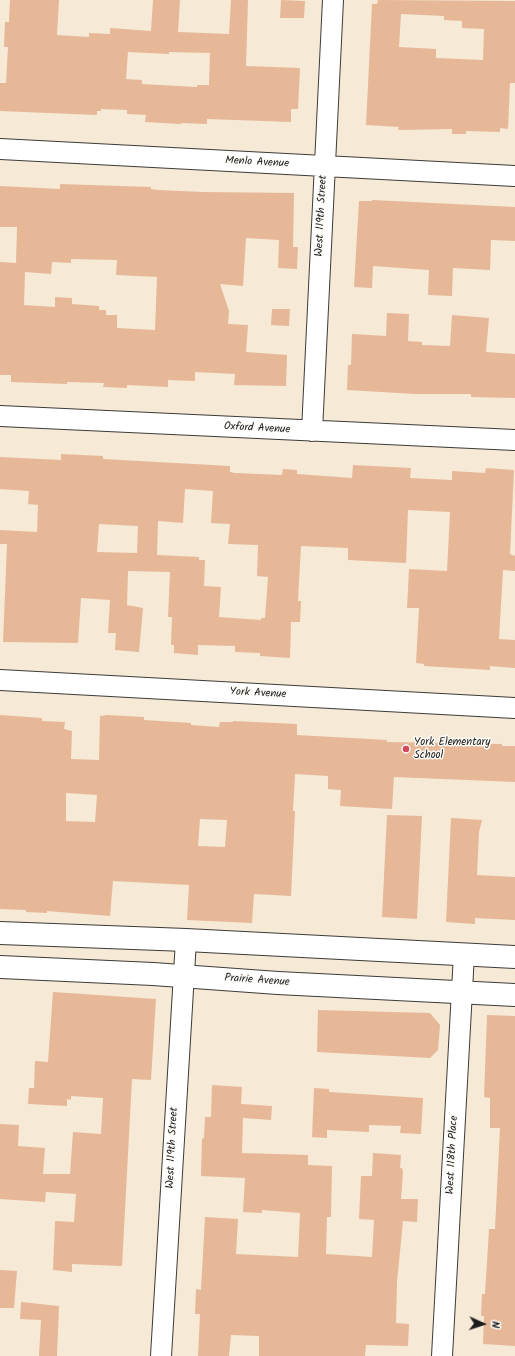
<!DOCTYPE html>
<html>
<head>
<meta charset="utf-8">
<style>
  body { margin:0 }
  #map { position:relative; width:515px; height:1356px; overflow:hidden; background:#f6e9d6; font-family:Kalam,sans-serif }
  canvas { display:block }
  .north { position:absolute; left:463px; top:1304px; width:40px; height:40px; -webkit-text-stroke:3px #fdfcf7; paint-order:stroke; rotate:93deg; font-size:11px; font-weight:700; line-height:16px; text-align:center; color:#1c1c1c }
  .north::after { content:''; display:block; margin:auto; width:14px; height:18px; background:#1c1c1c; clip-path:polygon(50% 0,100% 100%,50% 72%,0 100%) }
</style>
</head>
<body>
<div id="map">
<canvas width="515" height="1356"></canvas>
<div class="north">N</div>
</div>
<script>
const g = document.querySelector('canvas').getContext('2d');
g.lineJoin = 'round';
function paint(path, color) { g.fillStyle = color; g.fill(path, 'evenodd'); }
function strokePath(path, color, width, dash) { g.strokeStyle = color; g.lineWidth = width; g.lineCap = dash ? 'butt' : 'round'; g.setLineDash(dash || []); g.stroke(path); }
function label(font, color, halo, rows, align = 'center') {
  g.font = font + ' Kalam,sans-serif'; g.lineWidth = 3; g.setLineDash([]); g.textBaseline = 'middle'; g.strokeStyle = halo; g.fillStyle = color; for (const [text, x, y, turn = 0] of rows) {
    g.save(); g.translate(x, y); g.rotate((+turn || 0) * Math.PI / 180); g.textAlign = isNaN(turn) ? turn : align; if (halo) g.strokeText(text, 0, 0); g.fillText(text, 0, 0); g.restore();
  }
}
paint(new Path2D(`
  M 10,0 L 59,0 L 57,35 L 89,37 L 89,33 L 110,34 L 110,28 L 151,31 L 153,0 L 180,0 L 178,32 L 229,34 L 231,0 L 248,0 L 246,66 L 300,68 L 298,109 L 291,109 L 291,122 L 207,119 L 207,124 L 182,123 L 181,124 L 145,122 L 146,115 L 127,114 L 127,110 L 101,109 L 101,111 L 97,111 L 97,115 L 0,111 L 0,83 L 6,83 L 8,47 L 4,47 L 5,22 L 9,22 ZM 128,52 L 169,54 L 169,52 L 210,53 L 209,85 L 197,85 L 197,87 L 142,84 L 142,80 L 126,79 Z
  M 281,0 L 305,1 L 304,18 L 280,18 Z
  M 378,0 L 515,1 L 515,83 L 510,83 L 508,129 L 500,128 L 500,132 L 466,131 L 466,134 L 452,134 L 452,129 L 398,130 L 399,127 L 366,125 L 372,4 L 377,4 ZM 401,14 L 444,16 L 444,20 L 462,21 L 462,28 L 484,29 L 483,60 L 436,58 L 436,49 L 399,47 Z
  M 60,184 L 151,187 L 151,189 L 158,190 L 203,192 L 294,193 L 293,247 L 298,247 L 297,269 L 278,268 L 279,240 L 246,238 L 243,286 L 220,284 L 229,311 L 228,324 L 248,325 L 246,352 L 287,355 L 286,386 L 234,385 L 235,374 L 195,372 L 195,381 L 168,380 L 168,387 L 127,385 L 127,388 L 103,387 L 104,383 L 67,382 L 67,384 L 11,382 L 11,375 L 0,375 L 0,262 L 16,263 L 17,227 L 0,227 L 0,186 L 60,189 ZM 71,259 L 117,260 L 116,275 L 157,277 L 155,330 L 117,328 L 117,315 L 106,315 L 106,310 L 99,310 L 99,306 L 72,304 L 72,298 L 55,297 L 55,307 L 24,305 L 25,272 L 51,274 L 52,262 L 71,263 Z
  M 372,200 L 515,207 L 515,241 L 491,240 L 490,270 L 453,268 L 452,296 L 428,295 L 429,270 L 373,266 L 372,288 L 354,287 L 359,201 L 372,201 Z
  M 272,309 L 290,309 L 289,326 L 271,325 Z
  M 387,313 L 409,314 L 408,341 L 422,342 L 422,345 L 450,346 L 452,315 L 489,318 L 486,352 L 515,354 L 515,398 L 471,397 L 471,394 L 415,394 L 347,390 L 348,365 L 351,365 L 352,334 L 386,336 Z
  M 61,454 L 103,456 L 103,459 L 230,466 L 230,472 L 235,473 L 282,475 L 283,469 L 297,470 L 297,474 L 352,478 L 353,465 L 411,468 L 410,478 L 452,480 L 452,471 L 485,473 L 486,468 L 514,470 L 510,554 L 515,556 L 515,571 L 503,570 L 499,639 L 515,640 L 515,668 L 490,666 L 490,670 L 424,666 L 424,664 L 416,663 L 419,608 L 407,608 L 409,569 L 447,571 L 450,512 L 408,510 L 406,563 L 348,560 L 348,548 L 301,546 L 298,601 L 301,601 L 300,622 L 291,622 L 290,658 L 260,656 L 260,653 L 235,652 L 235,646 L 198,645 L 198,655 L 174,653 L 174,645 L 171,645 L 172,617 L 168,617 L 170,572 L 128,571 L 127,605 L 143,608 L 139,652 L 115,650 L 116,633 L 108,633 L 110,600 L 81,598 L 78,643 L 3,642 L 7,544 L 0,544 L 0,530 L 37,532 L 38,505 L 28,504 L 29,491 L 0,489 L 0,457 L 61,460 ZM 185,489 L 213,491 L 211,523 L 230,524 L 228,544 L 258,545 L 257,576 L 268,577 L 265,618 L 261,618 L 261,620 L 219,617 L 221,587 L 204,586 L 205,560 L 199,560 L 199,557 L 157,555 L 158,521 L 183,523 ZM 99,524 L 138,526 L 137,553 L 97,552 Z
  M 0,715 L 42,718 L 42,721 L 65,722 L 64,729 L 72,731 L 71,759 L 99,760 L 100,716 L 108,715 L 144,717 L 144,720 L 191,723 L 191,725 L 219,727 L 220,722 L 233,722 L 233,721 L 297,724 L 297,735 L 387,740 L 387,742 L 502,744 L 502,746 L 515,746 L 515,782 L 394,777 L 392,809 L 340,806 L 341,790 L 328,789 L 328,776 L 295,774 L 293,811 L 295,811 L 291,896 L 254,894 L 252,923 L 187,920 L 189,885 L 113,881 L 110,916 L 47,911 L 47,913 L 26,912 L 26,910 L 0,909 ZM 66,793 L 97,795 L 95,822 L 66,821 ZM 200,819 L 227,820 L 225,847 L 198,846 Z
  M 387,815 L 422,816 L 417,919 L 382,917 Z
  M 451,818 L 482,820 L 479,832 L 477,875 L 515,877 L 515,920 L 475,918 L 475,924 L 446,922 Z
  M 53,992 L 156,999 L 151,1080 L 132,1079 L 122,1266 L 72,1264 L 72,1272 L 53,1270 L 55,1221 L 74,1222 L 76,1194 L 46,1192 L 45,1202 L 0,1199 L 0,1124 L 19,1125 L 18,1146 L 45,1148 L 43,1174 L 70,1174 L 73,1132 L 101,1134 L 103,1098 L 71,1096 L 71,1100 L 67,1099 L 67,1106 L 28,1104 L 29,1088 L 34,1088 L 35,1061 L 48,1062 Z
  M 318,1010 L 430,1013 L 440,1025 L 438,1050 L 430,1058 L 317,1052 Z
  M 487,1015 L 515,1016 L 515,1346 L 483,1344 L 484,1316 L 481,1316 L 482,1294 L 485,1294 L 489,1229 L 495,1229 L 500,1128 L 490,1128 L 490,1098 L 484,1097 Z
  M 212,1085 L 242,1087 L 241,1104 L 272,1106 L 271,1120 L 243,1118 L 242,1153 L 308,1155 L 308,1165 L 332,1166 L 331,1217 L 327,1217 L 326,1254 L 372,1257 L 374,1220 L 359,1219 L 361,1176 L 372,1176 L 373,1153 L 401,1155 L 400,1168 L 402,1168 L 403,1172 L 401,1199 L 418,1199 L 417,1222 L 403,1221 L 397,1282 L 396,1323 L 409,1324 L 408,1346 L 366,1345 L 365,1356 L 259,1356 L 259,1336 L 231,1335 L 229,1356 L 198,1356 L 200,1314 L 195,1314 L 196,1289 L 201,1290 L 205,1217 L 238,1219 L 236,1254 L 298,1257 L 300,1213 L 262,1210 L 262,1213 L 243,1212 L 245,1178 L 201,1176 L 202,1139 L 204,1138 L 205,1117 L 211,1117 Z
  M 314,1088 L 329,1089 L 329,1092 L 423,1098 L 421,1134 L 400,1133 L 401,1126 L 369,1125 L 369,1132 L 327,1130 L 327,1138 L 312,1137 Z
  M 0,1270 L 17,1271 L 14,1308 L 0,1308 Z
  M 21,1302 L 59,1306 L 57,1356 L 39,1356 L 41,1320 L 20,1319 Z`), '#e6b897');
const street = new Path2D(`
  M 0,149 L 515,176
  M 0,416 L 515,440
  M 312,431 L 333,0
  M 0,680 L 515,708
  M 161,1356 L 186,940
  M 442,1356 L 464,954`);
const secondary = new Path2D(`
  M 0,933 L 186,940 L 515,957
  M 0,967 L 153,974 L 278,983 L 515,995`);
strokePath(street, '#3d3b38', 22);
strokePath(secondary, '#3d3b38', 24);
strokePath(street, '#fff', 20);
strokePath(secondary, '#fff', 22);
for (const [x, y, r, color] of [
  [406,749,4,"#d1495b"]
]) { const dot = new Path2D(); dot.arc(x, y, r, 0, 2 * Math.PI); g.fillStyle = color; g.fill(dot); strokePath(dot, '#fdfcf7', 1.5); }
label('11px', '#1c1c1c', '#fdfcf7', [
  ["Menlo Avenue",257,163,3],
  ["West 119th Street",322,216,-87],
  ["Oxford Avenue",257,429,3],
  ["York Avenue",258,694,3],
  ["Prairie Avenue",257,981,4],
  ["West 119th Street",173,1148,-87],
  ["West 118th Place",453,1155,-87]
]);
label('11px', '#1c1c1c', '#fdfcf7', [
  ["York Elementary",414,743],
  ["School",414,756]
], 'left');
</script>
</body>
</html>
